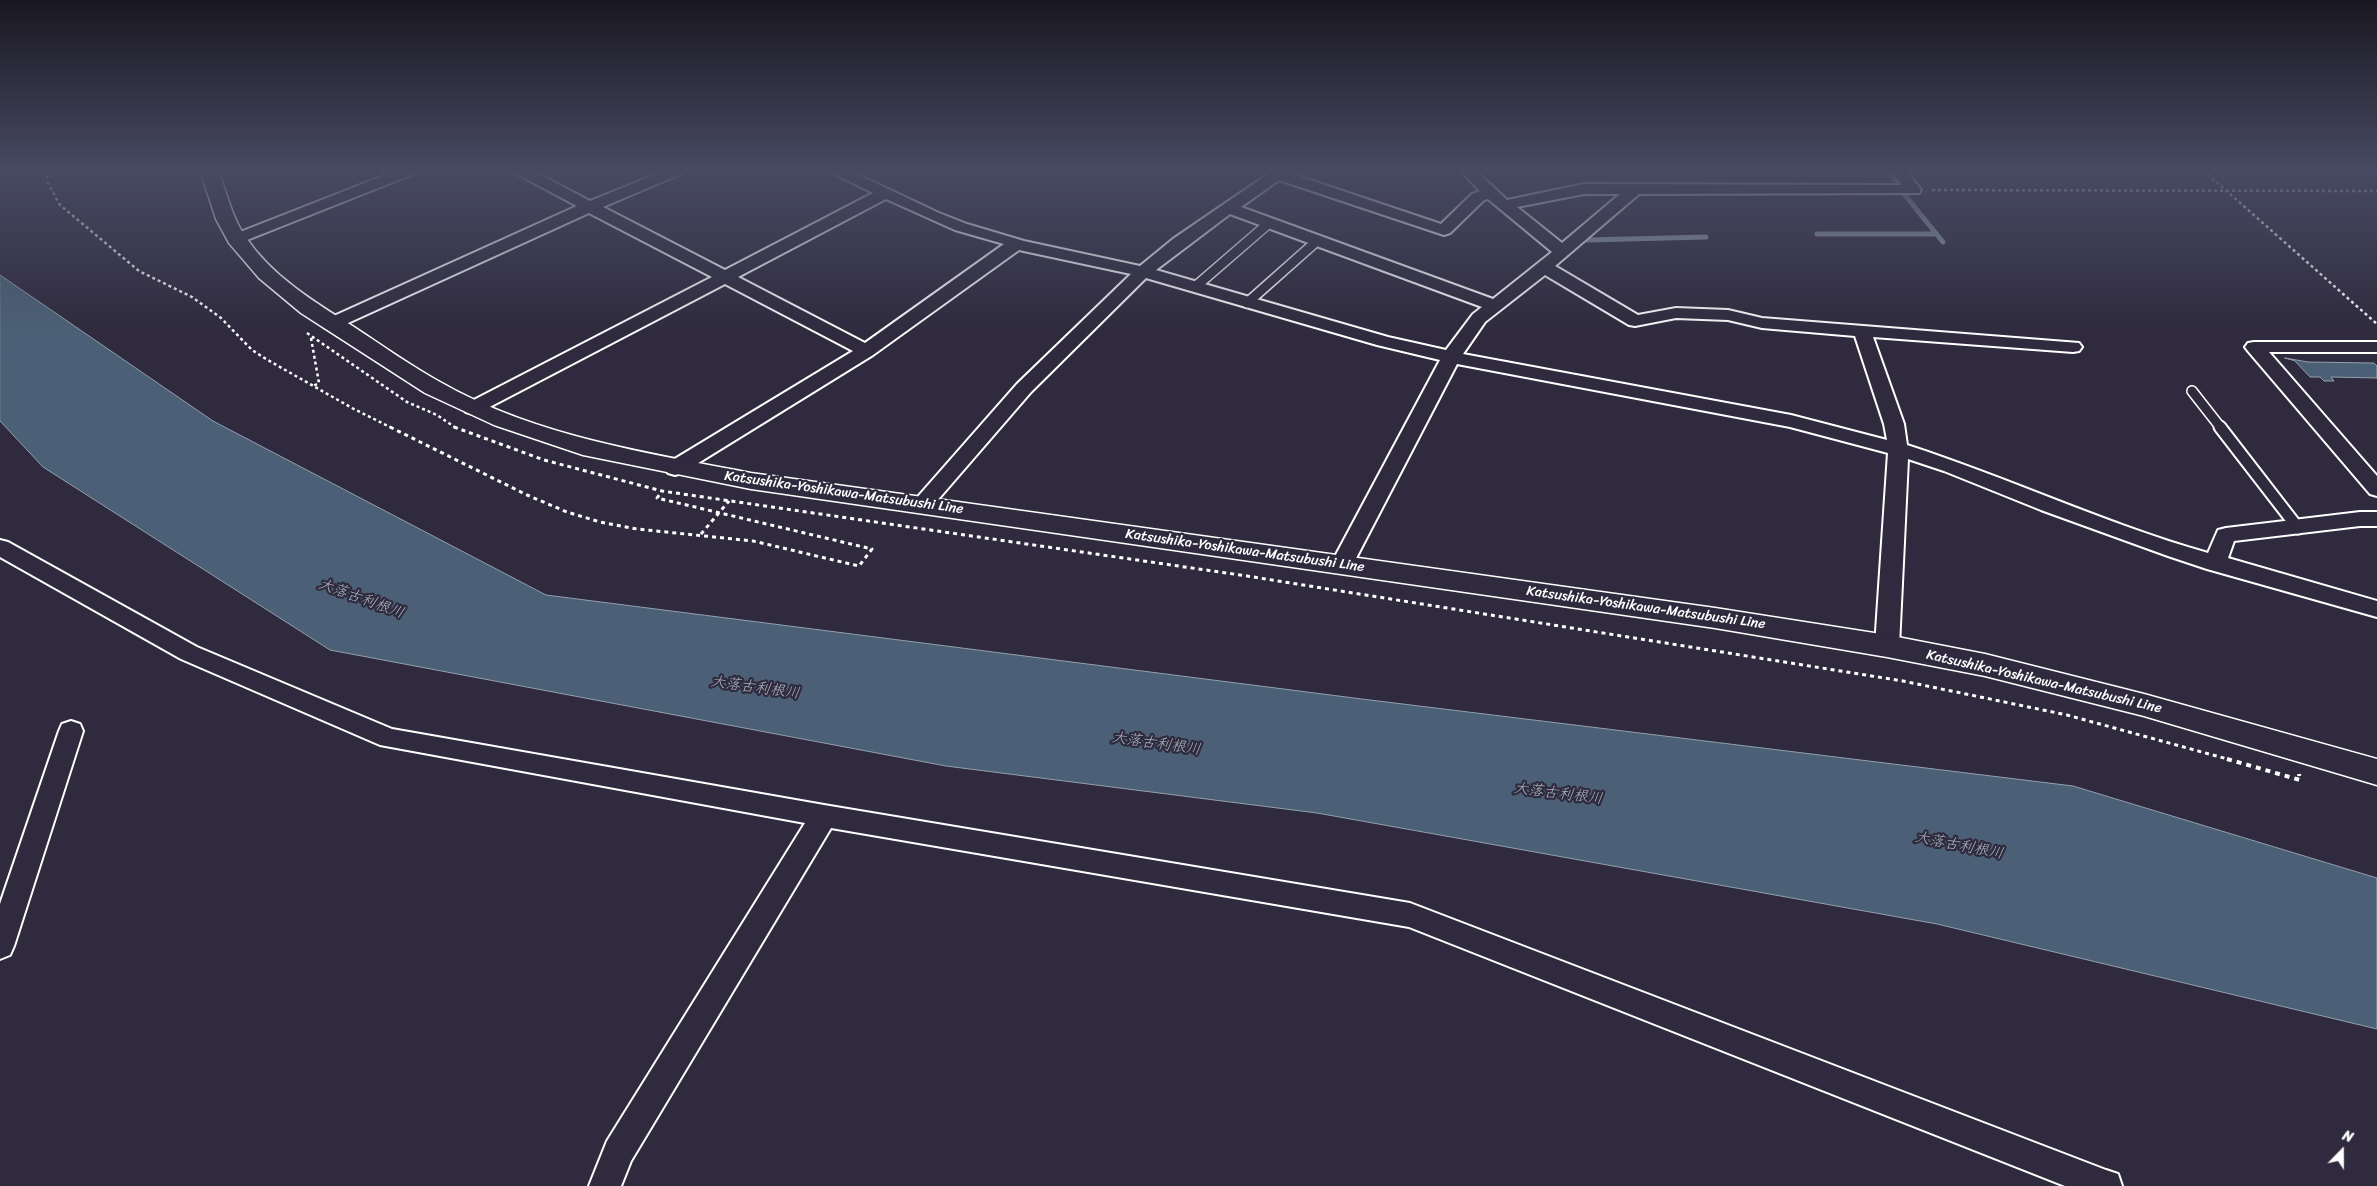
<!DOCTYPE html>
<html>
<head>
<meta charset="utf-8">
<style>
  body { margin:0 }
  #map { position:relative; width:2377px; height:1186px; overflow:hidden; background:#2f2a3d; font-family:Sriracha,sans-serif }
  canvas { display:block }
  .north { position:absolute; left:2317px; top:1126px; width:50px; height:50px; -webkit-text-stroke:4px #2f2a3d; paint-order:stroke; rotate:22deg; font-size:14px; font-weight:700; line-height:20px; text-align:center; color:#fff }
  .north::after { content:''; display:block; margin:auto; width:18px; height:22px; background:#fff; clip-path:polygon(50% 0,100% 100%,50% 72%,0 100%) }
</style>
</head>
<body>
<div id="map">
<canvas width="2377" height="1186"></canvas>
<div class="north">N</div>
</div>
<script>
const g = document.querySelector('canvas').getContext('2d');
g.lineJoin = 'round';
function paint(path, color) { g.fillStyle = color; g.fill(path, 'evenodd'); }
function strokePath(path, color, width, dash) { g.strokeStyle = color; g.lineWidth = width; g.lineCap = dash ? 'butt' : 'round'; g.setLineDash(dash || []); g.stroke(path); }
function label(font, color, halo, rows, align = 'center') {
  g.font = font + ' Sriracha,"Klee One",sans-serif'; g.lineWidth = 4.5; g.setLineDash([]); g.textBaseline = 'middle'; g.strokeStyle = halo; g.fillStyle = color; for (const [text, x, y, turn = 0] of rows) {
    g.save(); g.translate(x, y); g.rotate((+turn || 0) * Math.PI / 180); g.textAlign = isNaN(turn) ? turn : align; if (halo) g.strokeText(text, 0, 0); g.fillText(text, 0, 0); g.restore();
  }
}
const water = new Path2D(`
  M 0,275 L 213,421 L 546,595 L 1362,699 L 2073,786 L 2377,878 L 2377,1029 L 1937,924 L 1317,813 L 946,766 L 330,650 L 43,467 L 0,421 Z
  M 2285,358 L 2308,362 L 2374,363 L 2377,366 L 2377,378 L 2331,377 L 2334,381 L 2324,381 L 2320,377 L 2310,377 L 2295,361 Z`);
paint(water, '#4b6076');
strokePath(water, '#93a0ad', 1);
strokePath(new Path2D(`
  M 1886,170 L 1899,187
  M 1904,194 L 1943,242
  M 1817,234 L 1936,234
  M 1587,240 L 1706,237`), '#93a0ad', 5);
const laneFar1 = new Path2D(`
  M 1195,287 L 1269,223
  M 1247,303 L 1318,240
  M 2192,391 L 2221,428`);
const lane = new Path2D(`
  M 2220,427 L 2298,528`);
const street = new Path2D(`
  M 398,170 L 419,170 L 416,173 L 242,242 L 230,242 L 228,239 L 230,236 Z
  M 513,170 L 531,170 L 590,201 L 666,170 L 685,170 L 683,173 L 603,207 L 725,270 L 873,193 L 832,173 L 830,170 L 848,170 L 939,213 L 967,224 L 1024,241 L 1140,266 L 1173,239 L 1268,174 L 1270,170 L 1290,170 L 1289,173 L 1441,224 L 1472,194 L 1480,191 L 1460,170 L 1475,170 L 1507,200 L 1584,184 L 1902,185 L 1890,170 L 1906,170 L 1921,190 L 1919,193 L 1639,194 L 1555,266 L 1638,315 L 1676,308 L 1728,310 L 1762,318 L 2079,343 L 2082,347 L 2079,351 L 2073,352 L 1873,337 L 1904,424 L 1907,445 C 2009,478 2106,524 2208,553 L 2218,530 L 2226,528 L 2360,512 L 2377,512 L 2377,526 L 2360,526 L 2234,541 L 2228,558 L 2377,601 L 2377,617 L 2207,569 L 2168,556 L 2041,510 L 1944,471 L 1908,459 L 1899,646 L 1895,652 L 1887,655 L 1879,652 L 1875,646 L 1888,453 L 1790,427 L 1457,364 L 1353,564 L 1350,569 L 1342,572 L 1334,569 L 1331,564 L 1440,360 L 1377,345 L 1146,278 L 1031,392 L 929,510 L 922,512 L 915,510 L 911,505 L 915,500 L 1017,384 L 1131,274 L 1019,250 L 873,355 L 682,473 L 675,475 L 668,473 L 665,468 L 668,463 L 853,351 L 725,284 L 480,412 L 473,414 L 466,412 L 463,408 L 466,404 L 712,277 L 589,213 L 337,328 L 325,328 L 322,324 L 325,320 L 577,206 L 515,173 ZM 1279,180 L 1444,235 L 1450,233 L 1484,200 L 1488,199 L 1552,252 L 1493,299 L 1241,207 ZM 1584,194 L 1620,194 L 1562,243 L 1517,207 ZM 886,199 L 955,230 L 1004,244 L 865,343 L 738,277 ZM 1230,214 L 1482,307 L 1473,314 L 1446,350 L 1388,337 L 1156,270 ZM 1545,275 L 1629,325 L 1635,326 L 1676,318 L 1728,320 L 1762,328 L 1855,336 L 1884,424 L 1887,440 L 1791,415 L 1463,354 L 1485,322 Z
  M 2254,342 L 2377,342 L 2377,352 L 2269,352 L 2377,476 L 2377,496 L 2370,494 L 2248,351 L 2245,347 L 2248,343 Z
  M 0,540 L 8,542 L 197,647 L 392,729 L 824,805 L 1410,903 L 2106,1170 L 2118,1174 L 2122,1186 L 2065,1186 L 1409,927 L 831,828 L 631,1161 L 621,1186 L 589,1186 L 607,1141 L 805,823 L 380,745 L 181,659 L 0,557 Z
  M 71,721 L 80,724 L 83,731 L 14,946 L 10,955 L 0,959 L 0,904 L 59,731 L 62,724 Z`);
const primary = new Path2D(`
  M 200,170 L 218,170 C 227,193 232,219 247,239 C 273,277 316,303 354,327 C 383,346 411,366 440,382 C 534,436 646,453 751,473 L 1715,608 L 1887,635 L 1985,654 L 2144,694 L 2377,759 L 2377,785 L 2144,716 L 1985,676 L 1887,657 L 1715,628 L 751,489 L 583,455 L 494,425 L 425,393 L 301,313 L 259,278 L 229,243 L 216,219 Z`);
strokePath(laneFar1, '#fff', 12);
strokePath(lane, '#fff', 15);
strokePath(street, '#fff', 4);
strokePath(primary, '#fff', 3);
strokePath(new Path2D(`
  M 46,170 L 48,183 L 60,205 L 139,271 L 192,297 L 221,318 L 252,350 L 266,359 L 352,408 L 392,428
  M 2203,170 L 2377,324
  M 1932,190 L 2377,191
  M 307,333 L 407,402 L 437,415 L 456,428
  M 311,338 L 319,383 L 313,386`), '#fff', 2.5, [3, 3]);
strokePath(new Path2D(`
  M 390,427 L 527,495 L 567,512 L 600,522 L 637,529 L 753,541 L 859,566 L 872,549 L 657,498 L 662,491
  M 454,427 L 544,460 L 662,491 L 1247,576 L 1903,681 L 2067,715 L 2231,760
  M 701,534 L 729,501`), '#fff', 3, [4, 4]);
strokePath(new Path2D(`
  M 2227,759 L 2300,780 L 2299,774`), '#fff', 4, [5, 5]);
strokePath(laneFar1, '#2f2a3d', 9);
strokePath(lane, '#2f2a3d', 11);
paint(street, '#2f2a3d');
paint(primary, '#2f2a3d');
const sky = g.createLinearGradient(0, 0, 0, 336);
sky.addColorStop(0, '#1a1722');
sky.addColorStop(0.51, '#474a62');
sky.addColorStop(1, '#474a6200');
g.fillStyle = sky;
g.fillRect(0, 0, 2377, 336);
label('14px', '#fff', '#2f2a3d', [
  ["Katsushika-Yoshikawa-Matsubushi Line",844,493,8],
  ["Katsushika-Yoshikawa-Matsubushi Line",1245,551,8],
  ["Katsushika-Yoshikawa-Matsubushi Line",1646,608,8],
  ["Katsushika-Yoshikawa-Matsubushi Line",2044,682,13]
]);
label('italic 15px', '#aeb7c1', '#2f2a3d', [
  ["大落古利根川",361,599,20],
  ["大落古利根川",755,688,8],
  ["大落古利根川",1156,744,8],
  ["大落古利根川",1558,794,7],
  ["大落古利根川",1959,846,11]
]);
</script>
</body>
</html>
